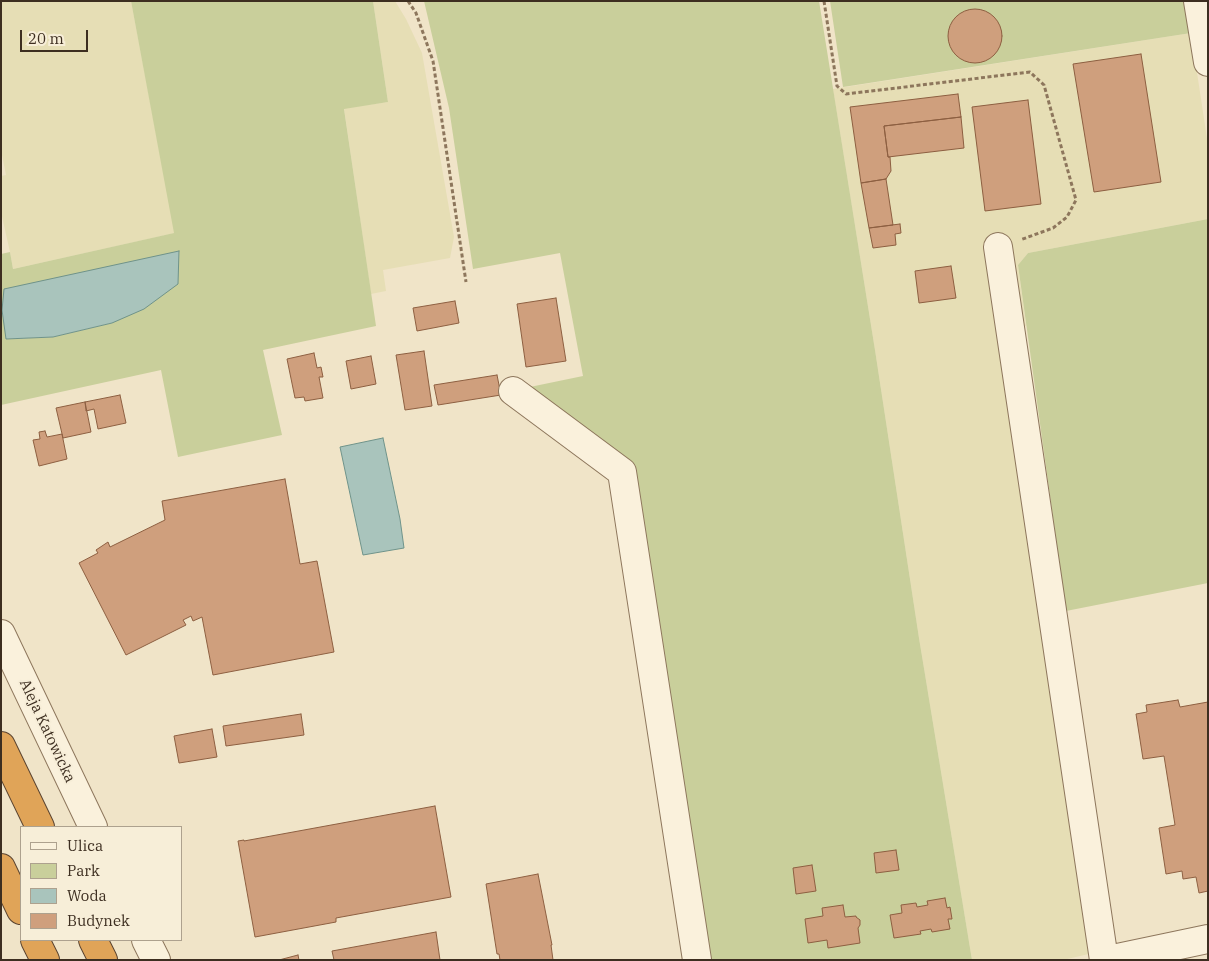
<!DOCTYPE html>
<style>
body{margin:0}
#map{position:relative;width:1209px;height:961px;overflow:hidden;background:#f0e4c8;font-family:"IBM Plex Serif",serif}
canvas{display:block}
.frame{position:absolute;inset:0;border:2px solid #3d2e20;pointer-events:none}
.legend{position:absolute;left:20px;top:826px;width:162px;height:115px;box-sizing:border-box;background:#f7eed8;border:1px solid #ada18e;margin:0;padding:6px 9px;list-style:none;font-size:15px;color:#3d2e20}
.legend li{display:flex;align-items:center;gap:10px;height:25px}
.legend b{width:25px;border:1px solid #ada18e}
.scale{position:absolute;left:20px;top:30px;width:68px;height:22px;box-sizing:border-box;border:2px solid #3d2e20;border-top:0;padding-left:6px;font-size:15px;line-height:18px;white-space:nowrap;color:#3d2e20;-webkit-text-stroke:4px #f7eed8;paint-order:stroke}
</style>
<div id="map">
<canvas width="1209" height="961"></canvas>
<div class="frame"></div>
<ul class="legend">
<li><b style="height:6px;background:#faf1dc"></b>Ulica</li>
<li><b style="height:14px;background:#c9cf9b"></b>Park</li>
<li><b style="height:14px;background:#a9c4bc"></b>Woda</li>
<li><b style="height:14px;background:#cf9f7d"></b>Budynek</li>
</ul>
<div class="scale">20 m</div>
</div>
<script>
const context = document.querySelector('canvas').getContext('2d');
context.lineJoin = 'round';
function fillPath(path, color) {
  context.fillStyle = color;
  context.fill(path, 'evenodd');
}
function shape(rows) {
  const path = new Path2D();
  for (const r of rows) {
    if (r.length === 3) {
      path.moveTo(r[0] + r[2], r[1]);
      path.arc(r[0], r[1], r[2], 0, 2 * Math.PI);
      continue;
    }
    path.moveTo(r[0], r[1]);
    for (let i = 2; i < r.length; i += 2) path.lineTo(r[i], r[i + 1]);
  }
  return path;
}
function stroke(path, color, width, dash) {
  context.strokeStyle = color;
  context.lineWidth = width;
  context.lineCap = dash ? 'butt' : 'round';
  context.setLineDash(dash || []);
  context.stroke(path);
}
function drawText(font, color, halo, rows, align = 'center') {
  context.font = font + ' "IBM Plex Serif",serif';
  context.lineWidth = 4;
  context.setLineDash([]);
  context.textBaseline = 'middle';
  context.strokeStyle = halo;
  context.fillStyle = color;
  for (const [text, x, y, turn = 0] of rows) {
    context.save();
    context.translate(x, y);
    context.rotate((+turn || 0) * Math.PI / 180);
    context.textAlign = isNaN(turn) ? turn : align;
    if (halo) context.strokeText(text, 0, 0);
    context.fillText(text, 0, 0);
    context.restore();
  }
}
fillPath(shape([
 [1,1,131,1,175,233,13,269,10,252,1,212,1,176,6,175,1,150],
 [373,1,395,1,406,19,422,53,454,237,450,258,383,270,386,291,371,294,344,108,388,102],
 [1191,33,1208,145,1208,219,1028,253,1018,265,1026,326,997,332,1093,953,1063,960,972,960,919,638,875,350,833,89]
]), '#e6deb5');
fillPath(shape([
 [131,1,373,1,388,102,344,109,376,326,263,350,282,435,178,457,161,370,1,405,1,254,10,252,13,269,174,233],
 [2,310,112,323,53,337,7,339],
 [424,1,819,1,875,350,919,638,972,960,708,960,628,462,525,388,583,376,560,253,473,269,449,108],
 [830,1,1186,1,1191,33,843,87],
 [1208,219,1208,583,1066,611,1018,265,1028,253]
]), '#c9cf9b');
const water = shape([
 [179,251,178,284,144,309,112,323,53,337,6,339,2,310,4,289,179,251],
 [383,438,400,519,404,548,363,555,340,447,383,438]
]);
fillPath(water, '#a9c4bc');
stroke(water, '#6f938a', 1);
const building = shape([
 [975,36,27],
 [1141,54,1161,182,1094,192,1073,64,1141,54],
 [958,94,961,117,884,126,888,157,890,157,891,171,886,179,861,183,850,107,958,94],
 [1028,100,1041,204,985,211,972,107,1028,100],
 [961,117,964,148,888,157,884,126,961,117],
 [886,179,893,225,869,228,861,183,886,179],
 [900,224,901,233,895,234,896,245,873,248,869,228,900,224],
 [951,266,956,298,919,303,915,271,951,266],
 [556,298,566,361,526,367,517,304,556,298],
 [455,301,459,323,417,331,413,308,455,301],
 [424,351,432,406,405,410,396,355,424,351],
 [314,353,317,368,321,367,323,377,319,377,323,398,305,401,304,397,295,398,287,359,314,353],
 [371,356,376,384,351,389,346,361,371,356],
 [497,375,501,395,438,405,434,385,497,375],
 [120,395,126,423,98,429,94,409,86,411,85,402,120,395],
 [85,402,91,432,63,438,56,408,85,402],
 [45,431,47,437,62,434,67,459,39,466,33,440,40,439,39,432,45,431],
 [285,479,300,564,317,561,334,652,213,675,202,617,193,621,191,616,183,620,186,625,126,655,79,563,98,553,96,550,108,542,110,547,165,520,162,501,285,479],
 [1178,700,1180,707,1208,702,1208,891,1199,893,1196,877,1183,879,1182,871,1166,874,1159,828,1175,825,1164,756,1143,759,1136,714,1147,712,1146,705,1178,700],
 [301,714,304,735,226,746,223,726,301,714],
 [212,729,217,757,179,763,174,736,212,729],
 [435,806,451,897,336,918,336,922,255,937,238,841,244,840,244,841,435,806],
 [896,850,899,870,876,873,874,853,896,850],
 [812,865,816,891,796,894,793,868,812,865],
 [538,874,552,945,551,945,553,960,500,960,499,954,497,954,486,884,538,874],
 [945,898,947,908,950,907,952,919,948,919,950,929,932,932,931,929,920,931,921,934,894,938,890,915,902,913,901,905,916,903,917,907,928,905,927,901,945,898],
 [843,905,845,917,856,916,856,917,860,920,860,925,858,928,860,943,828,948,827,940,808,943,805,919,823,916,822,908,843,905],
 [436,932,440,960,334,960,332,951,436,932],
 [298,955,299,960,279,960,298,955]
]);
fillPath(building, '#cf9f7d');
stroke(building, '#8d5f41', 1);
const minor = shape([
 [1198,1,1208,62],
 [998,247,1104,960],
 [513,391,622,472,697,960],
 [1,634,93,827],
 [146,940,156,960],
 [1108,960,1208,939]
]);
const highway = shape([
 [1,746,40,827],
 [1,868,21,910],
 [35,940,45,960],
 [93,940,103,960]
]);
stroke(minor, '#8d765c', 30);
stroke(highway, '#5b4430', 30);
stroke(shape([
 [408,1,416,13,433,61,466,282],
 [824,1,837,86,846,94,1030,72,1044,85,1076,200,1067,217,1053,228,1020,240]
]), '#8d765c', 3, [4, 2.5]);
stroke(minor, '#faf1dc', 28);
stroke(highway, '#e0a458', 28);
drawText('15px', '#3d2e20', '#f7eed8', [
 ["Aleja Katowicka",47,731,65]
]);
</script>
